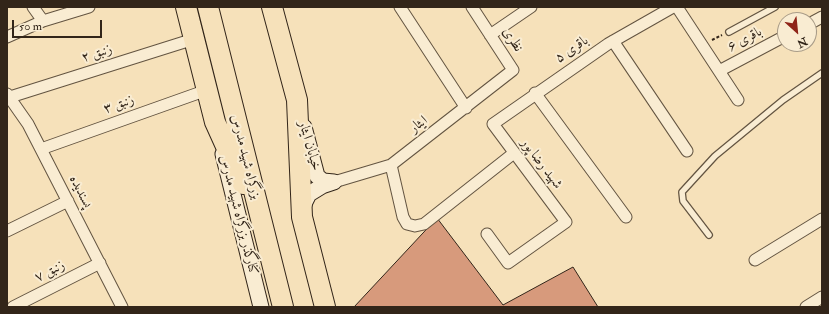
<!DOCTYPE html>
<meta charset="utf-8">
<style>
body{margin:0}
#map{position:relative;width:829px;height:314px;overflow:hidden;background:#f6e1ba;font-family:"IM FELL Double Pica",serif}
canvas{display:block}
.frame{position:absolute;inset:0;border:8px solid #322519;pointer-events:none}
.north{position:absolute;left:777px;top:12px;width:40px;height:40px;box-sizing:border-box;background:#f9ecd2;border:1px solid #a99c88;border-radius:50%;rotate:153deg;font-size:11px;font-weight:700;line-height:16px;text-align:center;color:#322519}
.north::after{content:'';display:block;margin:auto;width:14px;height:18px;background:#8f2418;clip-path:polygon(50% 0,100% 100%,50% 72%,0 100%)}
.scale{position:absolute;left:12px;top:20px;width:90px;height:18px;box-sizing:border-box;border:2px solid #322519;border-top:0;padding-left:5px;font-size:12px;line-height:14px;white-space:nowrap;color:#322519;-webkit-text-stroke:3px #f9ecd2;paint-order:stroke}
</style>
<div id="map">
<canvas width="829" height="314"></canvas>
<div class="frame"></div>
<div class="north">N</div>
<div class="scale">50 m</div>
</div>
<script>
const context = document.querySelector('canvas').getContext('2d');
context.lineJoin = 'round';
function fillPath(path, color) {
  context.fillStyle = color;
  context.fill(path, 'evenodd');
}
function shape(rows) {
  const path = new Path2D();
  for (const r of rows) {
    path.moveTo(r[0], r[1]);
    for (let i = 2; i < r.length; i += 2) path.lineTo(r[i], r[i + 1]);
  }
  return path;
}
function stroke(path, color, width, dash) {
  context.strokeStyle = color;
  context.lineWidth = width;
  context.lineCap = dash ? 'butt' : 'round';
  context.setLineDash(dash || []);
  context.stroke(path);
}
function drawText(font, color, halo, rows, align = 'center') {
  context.font = font + ' "IM FELL Double Pica",Amiri,serif';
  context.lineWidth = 4;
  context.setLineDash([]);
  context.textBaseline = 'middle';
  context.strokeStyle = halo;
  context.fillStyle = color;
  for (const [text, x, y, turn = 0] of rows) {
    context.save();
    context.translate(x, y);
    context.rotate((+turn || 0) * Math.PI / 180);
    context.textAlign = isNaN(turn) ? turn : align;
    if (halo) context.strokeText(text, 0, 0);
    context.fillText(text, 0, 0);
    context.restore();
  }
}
const building = shape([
 [437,218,503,305,573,267,598,307,354,307,437,218]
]);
fillPath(building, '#d79a7c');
stroke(building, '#322519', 1);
const lane = shape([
 [729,32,775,7],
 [709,235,683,201,682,192,715,156,783,100,822,73]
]);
const street = shape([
 [33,7,43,21],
 [400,7,466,108],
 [677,7,738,100],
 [809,24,822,17],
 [490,35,531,7],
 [7,37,43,21,89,7],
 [613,41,687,151],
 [719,71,785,36],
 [535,93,626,217],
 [7,94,28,124,122,307],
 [10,97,194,39],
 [41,149,207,90],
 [391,165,403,217,407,224,415,226,424,224,514,153],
 [334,182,391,165,513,70,472,7],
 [7,231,68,201],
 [487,234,508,263,566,222,493,124,608,44,673,7],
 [755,260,822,219],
 [13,307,100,263],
 [806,307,822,297]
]);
const secondary = shape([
 [304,127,317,176,323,181,334,182],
 [223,154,261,307],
 [302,210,305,202,309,194,322,186,334,182]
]);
const highway = shape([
 [186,7,215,122,243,184],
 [208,7,283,307],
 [272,7,297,100,302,217,325,307]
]);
stroke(lane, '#635441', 8);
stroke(street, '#635441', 13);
stroke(secondary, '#322519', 17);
stroke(highway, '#322519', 22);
stroke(shape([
 [712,40,722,35]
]), '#322519', 2, [3, 2]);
stroke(lane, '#f9ecd2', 5.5);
stroke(street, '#f9ecd2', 11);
stroke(secondary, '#f9ecd2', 15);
stroke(highway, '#f6e1ba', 20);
drawText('14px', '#322519', '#f9ecd2', [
 ["نظری",512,40,57],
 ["باقری ۶",745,40,-28],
 ["باقری ۵",572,50,-34],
 ["زنبق ۲",97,54,-18],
 ["زنبق ۳",119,105,-19],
 ["ایثار",419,125,-37],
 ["خیابان ایثار",309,146,74],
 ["بزرگراه شهید مدرس",245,157,76],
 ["شهید رضا پور",541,164,53],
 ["پسندیده",80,192,63],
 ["کنارگذر بزرگراه شهید مدرس",238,215,76],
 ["زنبق ۷",50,272,-27]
]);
</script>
